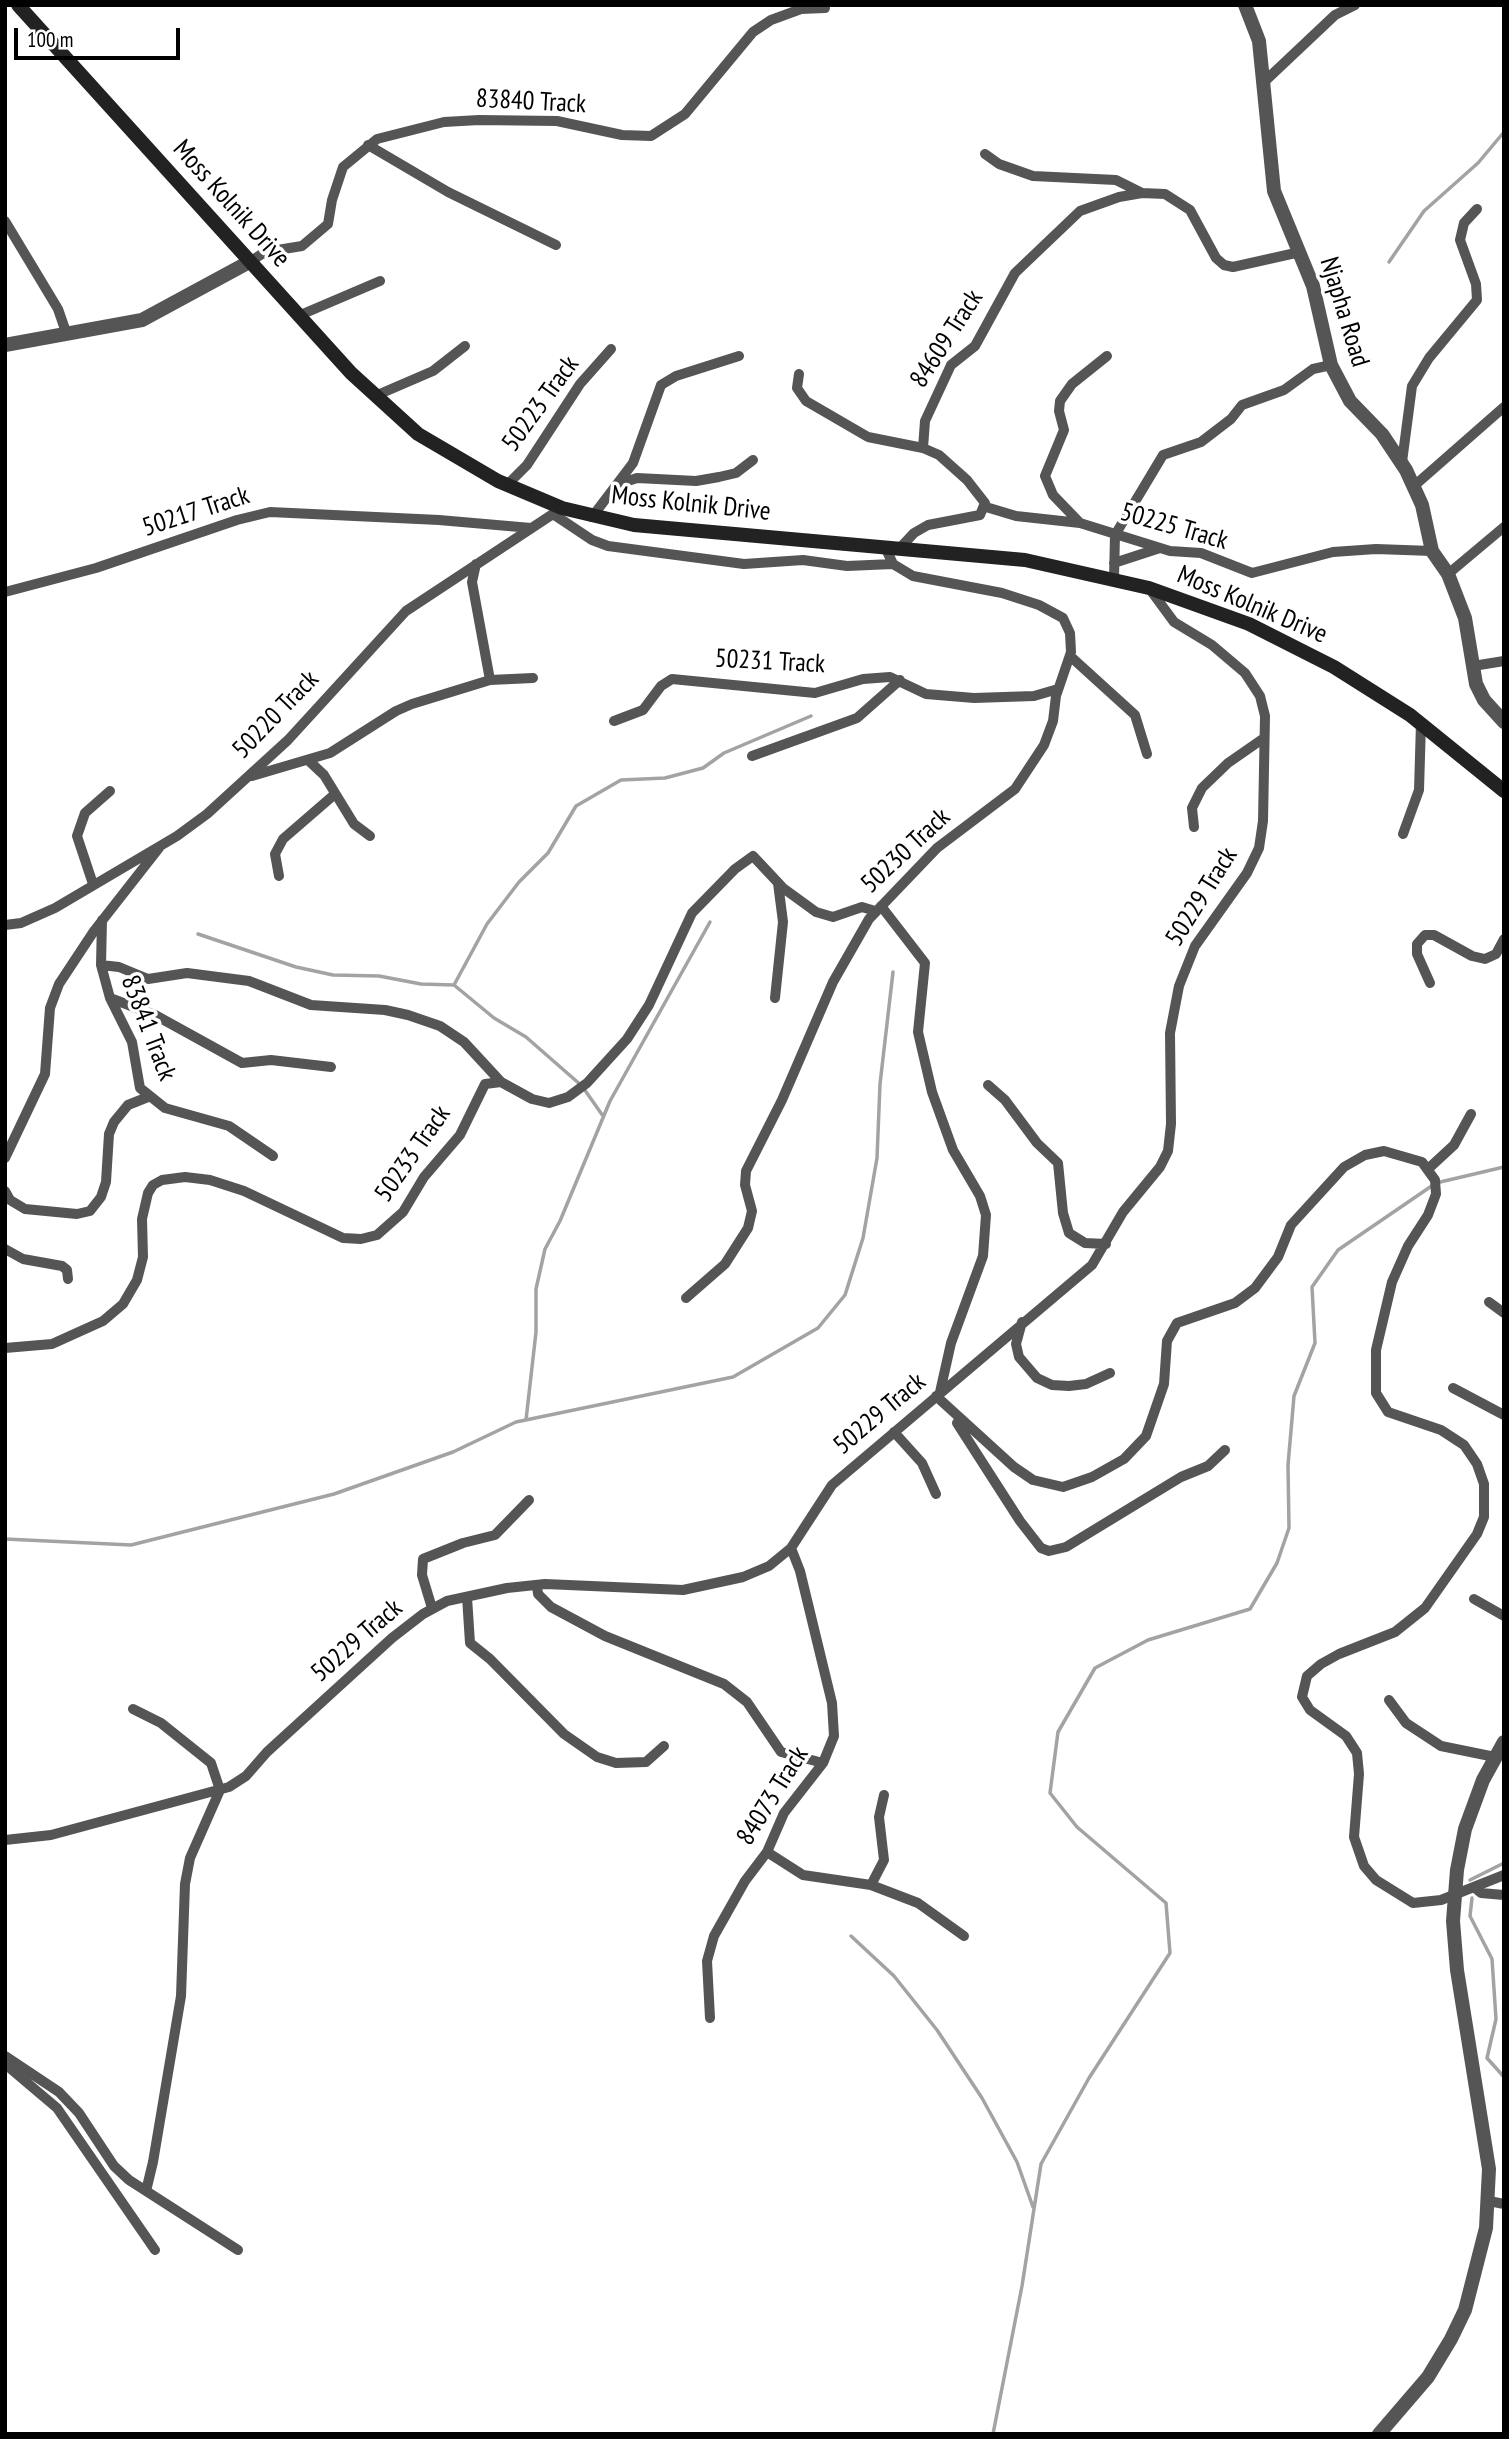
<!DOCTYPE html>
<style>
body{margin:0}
#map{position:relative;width:1509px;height:2439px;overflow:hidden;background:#fff;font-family:"PT Sans Narrow",sans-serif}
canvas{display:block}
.frame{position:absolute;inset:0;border:7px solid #000;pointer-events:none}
.scale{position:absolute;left:14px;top:28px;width:166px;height:32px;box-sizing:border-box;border:4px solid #000;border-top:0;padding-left:9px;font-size:21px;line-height:24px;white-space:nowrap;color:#000;-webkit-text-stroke:5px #fff;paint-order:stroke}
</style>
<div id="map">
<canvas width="1509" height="2439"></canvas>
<div class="frame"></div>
<div class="scale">100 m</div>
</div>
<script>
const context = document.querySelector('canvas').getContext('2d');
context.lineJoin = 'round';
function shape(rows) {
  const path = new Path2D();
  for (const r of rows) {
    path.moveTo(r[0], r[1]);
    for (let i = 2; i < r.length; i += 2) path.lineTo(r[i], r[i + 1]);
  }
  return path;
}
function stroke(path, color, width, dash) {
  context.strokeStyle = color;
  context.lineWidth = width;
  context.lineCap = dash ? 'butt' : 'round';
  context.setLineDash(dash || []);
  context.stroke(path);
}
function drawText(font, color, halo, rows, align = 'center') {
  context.font = font + ' "PT Sans Narrow",sans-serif';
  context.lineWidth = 7;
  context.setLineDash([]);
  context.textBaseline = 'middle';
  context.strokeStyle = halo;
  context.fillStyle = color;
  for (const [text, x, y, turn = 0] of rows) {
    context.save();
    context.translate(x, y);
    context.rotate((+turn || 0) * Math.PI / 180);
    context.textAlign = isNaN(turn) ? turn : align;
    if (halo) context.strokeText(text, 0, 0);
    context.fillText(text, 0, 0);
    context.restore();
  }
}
stroke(shape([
 [1389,262,1424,211,1478,163,1504,132],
 [198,934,296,967,333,975,379,976,421,984,454,985,494,1018,526,1037,582,1086,603,1116],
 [454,985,487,924,519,882,548,853,576,806,621,780,665,778,703,768,724,753,811,716],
 [526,1420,536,1332,536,1289,545,1249,560,1221,610,1101,710,922],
 [5,1539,131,1545,334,1494,453,1452,516,1422,733,1377,818,1328,845,1295,863,1238,877,1158,880,1084,893,972],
 [1470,1880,1504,1863],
 [1472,1898,1470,1916,1492,1959,1496,2019,1487,2058,1504,2077],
 [851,1936,894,1976,937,2030,982,2098,1017,2162,1033,2207],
 [993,2434,1022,2286,1041,2164,1089,2078,1170,1953,1166,1903,1077,1827,1050,1793,1058,1732,1095,1668,1148,1640,1250,1609,1277,1563,1289,1528,1288,1465,1294,1396,1315,1343,1312,1287,1338,1250,1436,1183,1504,1167]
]), '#a3a3a3', 3.5);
stroke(shape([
 [1264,82,1335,15,1355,5],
 [368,145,448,192,556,245],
 [985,154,999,164,1033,176,1116,180,1142,193],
 [5,221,58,309,67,335],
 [251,261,265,252,302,246,328,224,332,200,343,167,377,139,444,122,479,120,557,121,622,135,651,136,685,114,753,32,771,20,801,9,825,8],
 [298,316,380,281],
 [799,374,797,388,806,401,868,437,923,448,939,455,967,480,985,503,980,515,928,525,914,533,900,548],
 [375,396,433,371,465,346],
 [923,448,925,421,951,365,975,346,1015,273,1080,211,1119,197,1142,193,1165,194,1190,210,1216,258,1224,265,1233,267,1300,252],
 [1402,462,1412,386,1429,358,1477,300,1476,284,1460,240,1464,223,1477,209],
 [619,484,637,478,696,481,719,477,736,473,753,460],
 [507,485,527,465,580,384,611,349],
 [1414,486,1504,407],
 [986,507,1016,516,1080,523,1170,551,1201,553,1252,573,1333,552,1376,549,1432,551],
 [553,514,592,540,608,546,744,564,803,560,847,566,893,564],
 [592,517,633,463,661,385,676,376,739,356],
 [1080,523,1053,495,1045,476,1064,430,1059,411,1060,401,1072,384,1107,356],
 [1114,563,1160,548],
 [476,564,472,582,490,680],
 [1448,574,1504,527],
 [1114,578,1115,535,1163,455,1201,442,1231,419,1242,405,1284,390,1313,369,1331,365],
 [5,592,96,568,237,520,270,512,439,520,531,528],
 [1070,656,1135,715,1147,754],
 [1473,666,1504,661],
 [614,721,643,710,661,686,672,679,815,693,863,679,890,677,926,694,974,698,1034,696,1058,689],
 [752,756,857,718,900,680],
 [308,760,324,775,354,824,370,836],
 [252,776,330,753,396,711,412,704,490,680,533,678],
 [1194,827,1192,808,1202,788,1228,763,1264,738],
 [1403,834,1419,790,1421,723],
 [279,876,275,854,283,839,335,794],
 [93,884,77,836,85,813,110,791],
 [881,906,925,963,918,1032,932,1092,953,1150,980,1196,986,1215,983,1256,951,1343,940,1392],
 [102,920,101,965,110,998,132,1042,140,1088,165,1108,229,1126,273,1156],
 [5,925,21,923,55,908,177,836,207,814,288,740,406,611,562,508],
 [101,965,119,967,148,979,187,973,249,981,311,1005,385,1010,408,1015,440,1026,464,1042,501,1082],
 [1430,983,1417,954,1417,944,1425,935,1434,935,1472,956,1485,959,1496,954,1504,939],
 [110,998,155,1015,242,1063,271,1060,331,1067],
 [775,998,783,922,778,883],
 [988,1085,1005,1100,1037,1143,1058,1163,1063,1213,1069,1233,1085,1243,1106,1244],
 [5,1158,45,1074,50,1008,59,984,94,931,159,848],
 [1428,1169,1454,1145,1471,1114],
 [5,1191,10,1200,25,1209,77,1214,90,1211,101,1197,106,1182,109,1134,114,1122,128,1105,148,1097],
 [5,1249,23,1259,62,1266,67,1270,68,1279],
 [686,1298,725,1264,748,1228,752,1211,745,1185,746,1171,782,1100,833,982,869,919,937,848,1015,789,1044,745,1053,721,1056,696,1071,652,1070,633,1063,618,1039,605,1002,593,913,576,893,564,885,547],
 [1489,1302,1504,1313],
 [1022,1322,1016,1344,1019,1357,1037,1378,1052,1385,1069,1386,1086,1384,1110,1373],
 [5,1348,52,1344,103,1321,123,1304,137,1280,143,1257,142,1219,148,1193,153,1185,162,1180,185,1177,210,1180,244,1191,343,1238,361,1239,377,1235,403,1212,424,1177,460,1135,485,1084,501,1082,532,1099,549,1103,568,1097,587,1083,627,1039,649,1005,692,913,735,869,753,856,783,888,816,912,833,917,862,907,875,911],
 [1453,1388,1504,1415],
 [936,1396,1014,1467,1033,1480,1063,1487,1092,1477,1124,1459,1146,1436,1164,1384,1167,1341,1177,1323,1235,1303,1255,1288,1278,1257,1291,1225,1344,1167,1365,1155,1384,1151,1422,1162,1435,1180,1436,1194,1428,1215,1408,1246,1392,1282,1376,1350,1376,1393,1388,1412,1441,1430,1464,1445,1477,1464,1484,1484,1484,1517,1477,1534,1425,1608,1395,1632,1339,1654,1321,1664,1307,1676,1302,1697,1310,1710,1346,1736,1357,1753,1359,1774,1354,1837,1364,1866,1376,1880,1413,1903,1441,1900,1504,1875],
 [957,1423,1020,1521,1041,1548,1049,1551,1066,1547,1181,1477,1208,1466,1225,1450],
 [894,1432,922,1463,936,1494],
 [537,1585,538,1594,551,1607,605,1636,724,1684,747,1702,781,1752,823,1763],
 [467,1597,470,1643,490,1659,564,1734,597,1757,616,1763,646,1762,664,1746],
 [1474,1599,1504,1616],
 [432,1608,422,1575,423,1559,463,1543,495,1535,529,1500],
 [1389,1700,1406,1723,1441,1746,1495,1757],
 [133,1709,161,1723,211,1763,220,1790,190,1858,185,1884,181,1996,153,2162,146,2191],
 [5,1840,51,1835,229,1787,246,1776,267,1752,392,1638,423,1614,447,1601,507,1588,545,1584,683,1590,743,1577,769,1566,791,1548,832,1485,1092,1265,1123,1212,1160,1167,1168,1151,1171,1124,1170,1033,1179,986,1195,946,1247,873,1259,848,1263,821,1265,716,1260,696,1245,673,1212,645,1174,622,1149,588],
 [767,1852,803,1875,871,1885,918,1903,964,1936],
 [871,1885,884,1860,879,1817,884,1795],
 [1475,1888,1481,1893,1504,1895],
 [710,2018,707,1961,714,1936,745,1881,767,1852,784,1813,823,1763,834,1736,832,1703,800,1571,791,1548],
 [5,2056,59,2092,79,2113,114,2166,129,2180,238,2250],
 [5,2064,57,2108,155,2250],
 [1489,2201,1504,2204]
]), '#555', 10);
stroke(shape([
 [1245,5,1259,41,1274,191,1313,286,1331,365,1350,401,1382,434,1406,470,1422,505,1432,551,1448,574,1465,618,1476,684,1484,700,1504,722],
 [5,345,142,320,251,261],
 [1379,2434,1428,2377,1451,2339,1465,2310,1486,2228,1489,2169,1457,1970,1453,1921,1457,1870,1465,1829,1483,1780,1504,1742]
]), '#555', 14);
stroke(shape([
 [18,5,351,373,418,434,498,481,562,508,634,525,1025,560,1149,588,1249,624,1334,667,1410,715,1504,791]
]), '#222', 14);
drawText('26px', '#000', '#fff', [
 ["83840 Track",531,102,3],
 ["Moss Kolnik Drive",231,204,48],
 ["Njapha Road",1344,312,73],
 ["84609 Track",947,339,-57],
 ["50223 Track",541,404,-54],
 ["Moss Kolnik Drive",691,504,6],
 ["50217 Track",196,512,-18],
 ["50225 Track",1174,527,16],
 ["Moss Kolnik Drive",1252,605,23],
 ["50231 Track",770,662,3],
 ["50220 Track",276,715,-46],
 ["50230 Track",906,851,-43],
 ["50229 Track",1202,897,-58],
 ["83841 Track",148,1028,69],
 ["50233 Track",413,1154,-55],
 ["50229 Track",880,1414,-40],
 ["50229 Track",357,1641,-41],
 ["84073 Track",773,1796,-58]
]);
</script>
